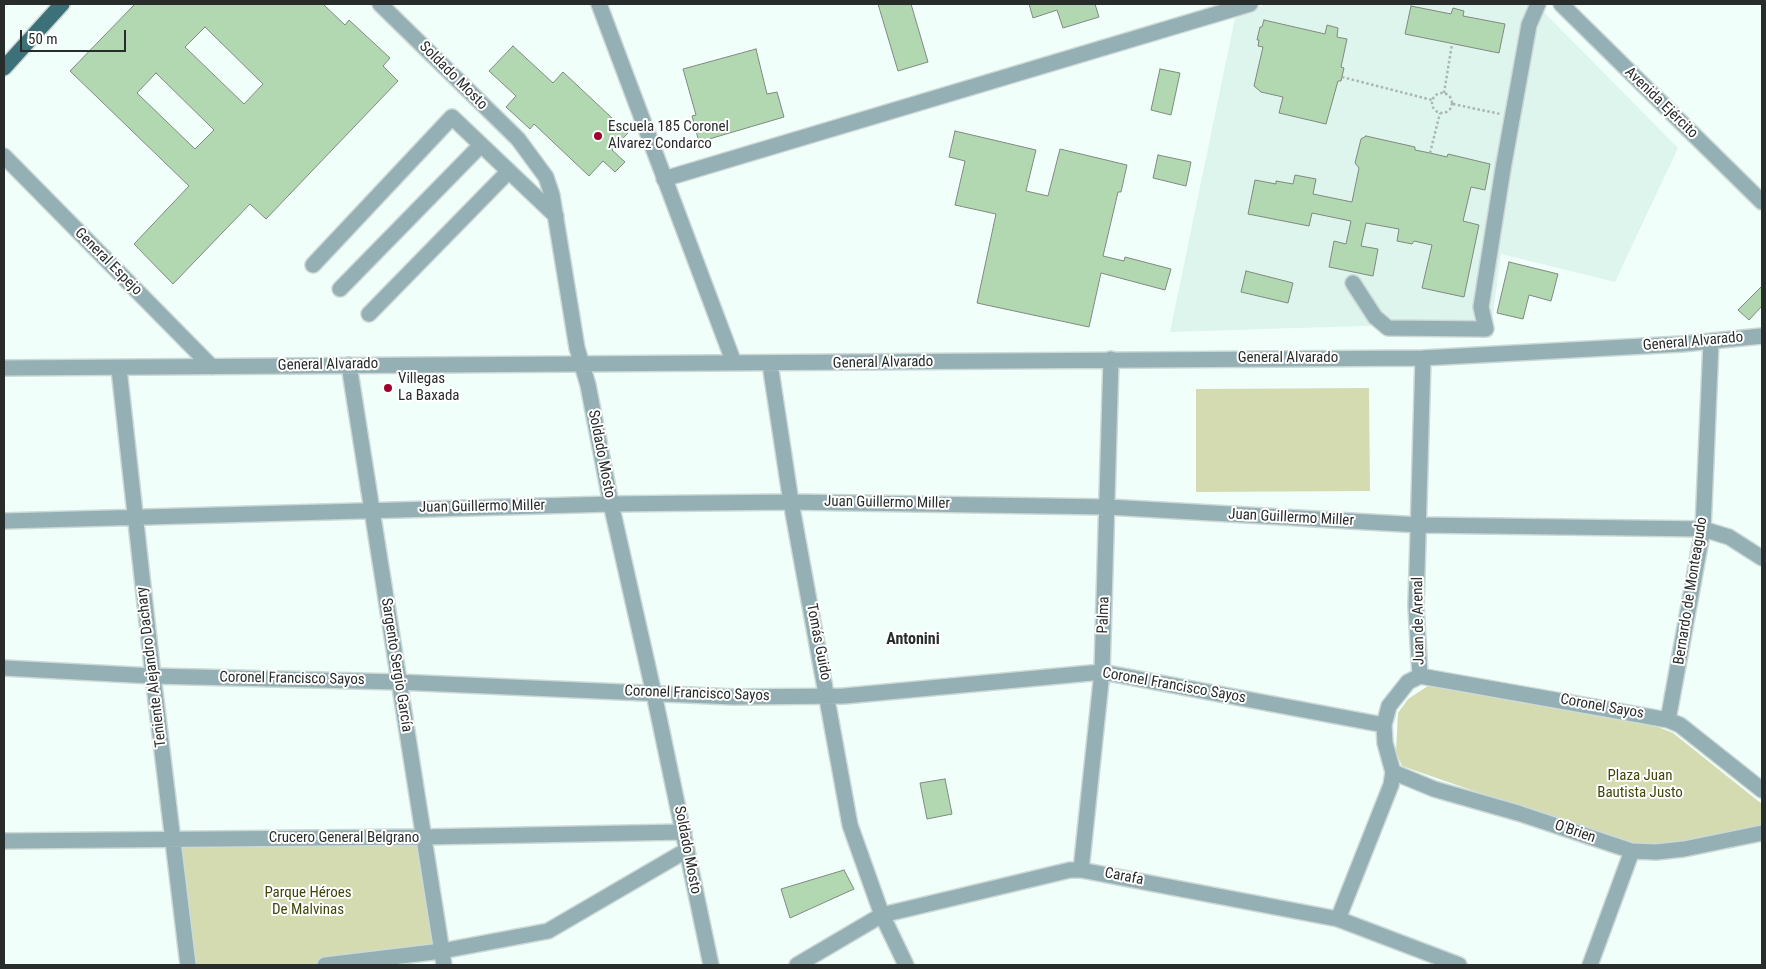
<!DOCTYPE html>
<meta charset="utf-8">
<style>
body{margin:0}
#map{position:relative;width:1766px;height:969px;overflow:hidden;background:#f1fffb;font-family:"Roboto Condensed",sans-serif}
canvas{display:block}
.frame{position:absolute;inset:0;border:5px solid #282d2c;pointer-events:none}
.scale{position:absolute;left:20px;top:30px;width:106px;height:22px;box-sizing:border-box;border:2px solid #282d2c;border-top:0;padding-left:6px;font-size:15px;line-height:18px;white-space:nowrap;color:#282d2c;-webkit-text-stroke:4px #fff;paint-order:stroke}
</style>
<div id="map">
<canvas width="1766" height="969"></canvas>
<div class="frame"></div>
<div class="scale">50 m</div>
</div>
<script>
const context = document.querySelector('canvas').getContext('2d');
context.lineJoin = 'round';
function fillPath(path, color) {
  context.fillStyle = color;
  context.fill(path, 'evenodd');
}
function shape(rows) {
  const path = new Path2D();
  for (const r of rows) {
    if (r.length === 3) {
      path.moveTo(r[0] + r[2], r[1]);
      path.arc(r[0], r[1], r[2], 0, 2 * Math.PI);
      continue;
    }
    path.moveTo(r[0], r[1]);
    for (let i = 2; i < r.length; i += 2) path.lineTo(r[i], r[i + 1]);
  }
  return path;
}
function stroke(path, color, width, dash) {
  context.strokeStyle = color;
  context.lineWidth = width;
  context.lineCap = dash ? 'butt' : 'round';
  context.setLineDash(dash || []);
  context.stroke(path);
}
function drawText(font, color, halo, rows, align = 'center') {
  context.font = font + ' "Roboto Condensed",sans-serif';
  context.lineWidth = 4;
  context.setLineDash([]);
  context.textBaseline = 'middle';
  context.strokeStyle = halo;
  context.fillStyle = color;
  for (const [text, x, y, turn = 0] of rows) {
    context.save();
    context.translate(x, y);
    context.rotate((+turn || 0) * Math.PI / 180);
    context.textAlign = isNaN(turn) ? turn : align;
    if (halo) context.strokeText(text, 0, 0);
    context.fillText(text, 0, 0);
    context.restore();
  }
}
fillPath(shape([
 [1267,4,1536,4,1678,148,1615,282,1501,254,1492,322,1170,332,1236,13]
]), '#def5ee');
fillPath(shape([
 [1369,388,1370,491,1196,492,1196,389],
 [1428,686,1658,727,1673,733,1762,804,1762,826,1663,846,1633,843,1603,836,1402,766,1396,753,1398,713,1408,699],
 [424,837,442,951,325,965,188,965,173,839]
]), '#d5dbb1');
const building = shape([
 [135,4,323,4,345,25,349,20,390,58,383,66,398,81,266,219,250,204,173,284,134,244,189,186,70,71,135,4],
 [205,27,263,84,244,104,185,47,205,27],
 [156,73,214,130,195,149,137,93,156,73],
 [878,4,911,4,928,62,898,71,878,4],
 [1029,4,1095,4,1099,17,1063,28,1057,10,1033,18,1029,4],
 [1411,6,1451,14,1453,8,1464,11,1463,16,1505,24,1499,53,1405,34,1411,6],
 [1264,20,1325,34,1327,25,1338,28,1337,37,1347,39,1341,67,1344,68,1341,81,1338,81,1326,124,1279,113,1283,97,1261,92,1254,86,1263,47,1258,46,1259,40,1257,40,1260,27,1262,27,1264,20],
 [513,46,553,83,563,72,628,133,612,150,625,162,615,172,603,161,589,176,534,124,530,129,506,107,516,96,489,71,513,46],
 [756,49,767,94,777,92,784,117,699,142,692,116,696,115,683,69,756,49],
 [1160,69,1180,73,1171,115,1151,110,1160,69],
 [955,131,1036,150,1026,191,1048,196,1060,149,1127,165,1121,192,1118,192,1103,256,1124,261,1125,257,1171,269,1165,290,1101,273,1089,327,977,303,996,214,955,205,965,161,949,157,955,131],
 [1366,136,1415,147,1415,150,1430,153,1447,157,1448,154,1490,164,1485,190,1471,187,1463,221,1479,225,1464,297,1422,288,1432,245,1414,241,1412,244,1397,241,1399,229,1366,223,1361,246,1378,249,1373,276,1329,267,1334,241,1346,244,1351,221,1312,213,1309,226,1248,214,1255,180,1276,184,1276,181,1293,184,1295,175,1316,179,1313,194,1352,202,1359,168,1355,163,1361,139,1366,136],
 [1158,155,1191,162,1186,186,1153,178,1158,155],
 [1509,262,1558,274,1551,301,1529,295,1523,319,1497,313,1509,262],
 [1246,271,1293,283,1288,303,1241,292,1246,271],
 [1762,286,1762,306,1749,320,1738,310,1762,286],
 [945,779,952,814,927,819,920,783,945,779],
 [844,870,854,889,790,918,781,889,844,870]
]);
fillPath(building, '#b1d8b1');
stroke(building, '#818981', 1);
const minor = shape([
 [380,4,518,139,546,177,552,195,577,348,588,385,611,504,654,694,711,965],
 [599,4,734,363],
 [1561,4,1762,202],
 [4,156,212,367],
 [664,179,1250,4],
 [313,265,452,117,556,216],
 [1353,283,1375,317,1388,328,1486,329,1481,307,1503,169,1529,25,1538,4],
 [340,289,481,145],
 [369,314,509,171],
 [770,364,791,502,850,825,882,915,906,965],
 [349,365,444,965],
 [4,368,1423,358,1682,344,1762,336],
 [119,369,153,676,188,965],
 [4,521,611,504,791,502,1108,507,1420,525,1703,529,1729,537,1762,558],
 [4,668,153,676,398,682,733,697,844,696,1102,672,1384,725],
 [1420,676,1668,720,1680,725,1762,790],
 [1668,720,1703,529,1711,342],
 [1393,772,1434,789,1518,813,1632,851,1656,852,1684,849,1762,833],
 [4,841,424,837,684,832],
 [1081,870,1102,672,1111,359],
 [1338,919,1391,785,1393,772,1385,743,1384,725,1389,706,1408,682,1420,676,1416,606,1423,358],
 [325,965,442,951,548,931,687,850],
 [797,965,882,915,1070,870,1081,870,1338,919,1459,965],
 [1590,965,1632,851]
]);
const major = shape([
 [4,68,62,4]
]);
stroke(minor, '#cdd9d6', 18);
stroke(major, '#cdd9d6', 18);
stroke(shape([
 [1342,77,1432,100],
 [1442,103,10],
 [1444,93,1452,44],
 [1453,104,1500,114],
 [1430,153,1440,113]
]), '#abb6b3', 2.5, [2.5, 2.5]);
stroke(minor, '#95b0b4', 15);
stroke(major, '#3d7179', 15);
for (const [x, y, r, color] of [
 [598,136,5,"#a1012b"],
 [388,388,5,"#a1012b"]
]) {
  const dot = new Path2D();
  dot.arc(x, y, r, 0, 2 * Math.PI);
  context.fillStyle = color;
  context.fill(dot);
  stroke(dot, '#fff', 2);
}
drawText('15px', '#282d2c', '#fff', [
 ["Soldado Mosto",453,76,45],
 ["Avenida Ejército",1661,103,44],
 ["General Espejo",108,262,45],
 ["General Alvarado",1693,342,-5],
 ["General Alvarado",1288,358],
 ["General Alvarado",883,363,-1],
 ["General Alvarado",328,365,-1],
 ["Soldado Mosto",601,454,79],
 ["Juan Guillermo Miller",887,503,1],
 ["Juan Guillermo Miller",482,507,-1],
 ["Juan Guillermo Miller",1291,518,3],
 ["Bernardo de Monteagudo",1691,591,-81],
 ["Palma",1104,615,-88],
 ["Juan de Arenal",1419,621,-91],
 ["Tomás Guido",818,642,79],
 ["Sargento Sergio García",396,665,81],
 ["Teniente Alejandro Dachary",152,667,-97],
 ["Coronel Francisco Sayos",292,679,1],
 ["Coronel Francisco Sayos",1174,686,10],
 ["Coronel Francisco Sayos",697,694,2],
 ["Coronel Sayos",1602,707,10],
 ["O'Brien",1575,832,19],
 ["Crucero General Belgrano",344,838],
 ["Soldado Mosto",687,850,79],
 ["Carafa",1124,877,11]
]);
drawText('15px', '#282d2c', '#fff', [
 ["Escuela 185 Coronel",608,127],
 ["Alvarez Condarco",608,144],
 ["Villegas",398,379],
 ["La Baxada",398,396]
], 'left');
drawText('15px', '#42460b', '#fff', [
 ["Plaza Juan",1640,776],
 ["Bautista Justo",1640,793],
 ["Parque Héroes",308,893],
 ["De Malvinas",308,910]
]);
drawText('bold 16px', '#282d2c', '#fff', [
 ["Antonini",913,640]
]);
</script>
